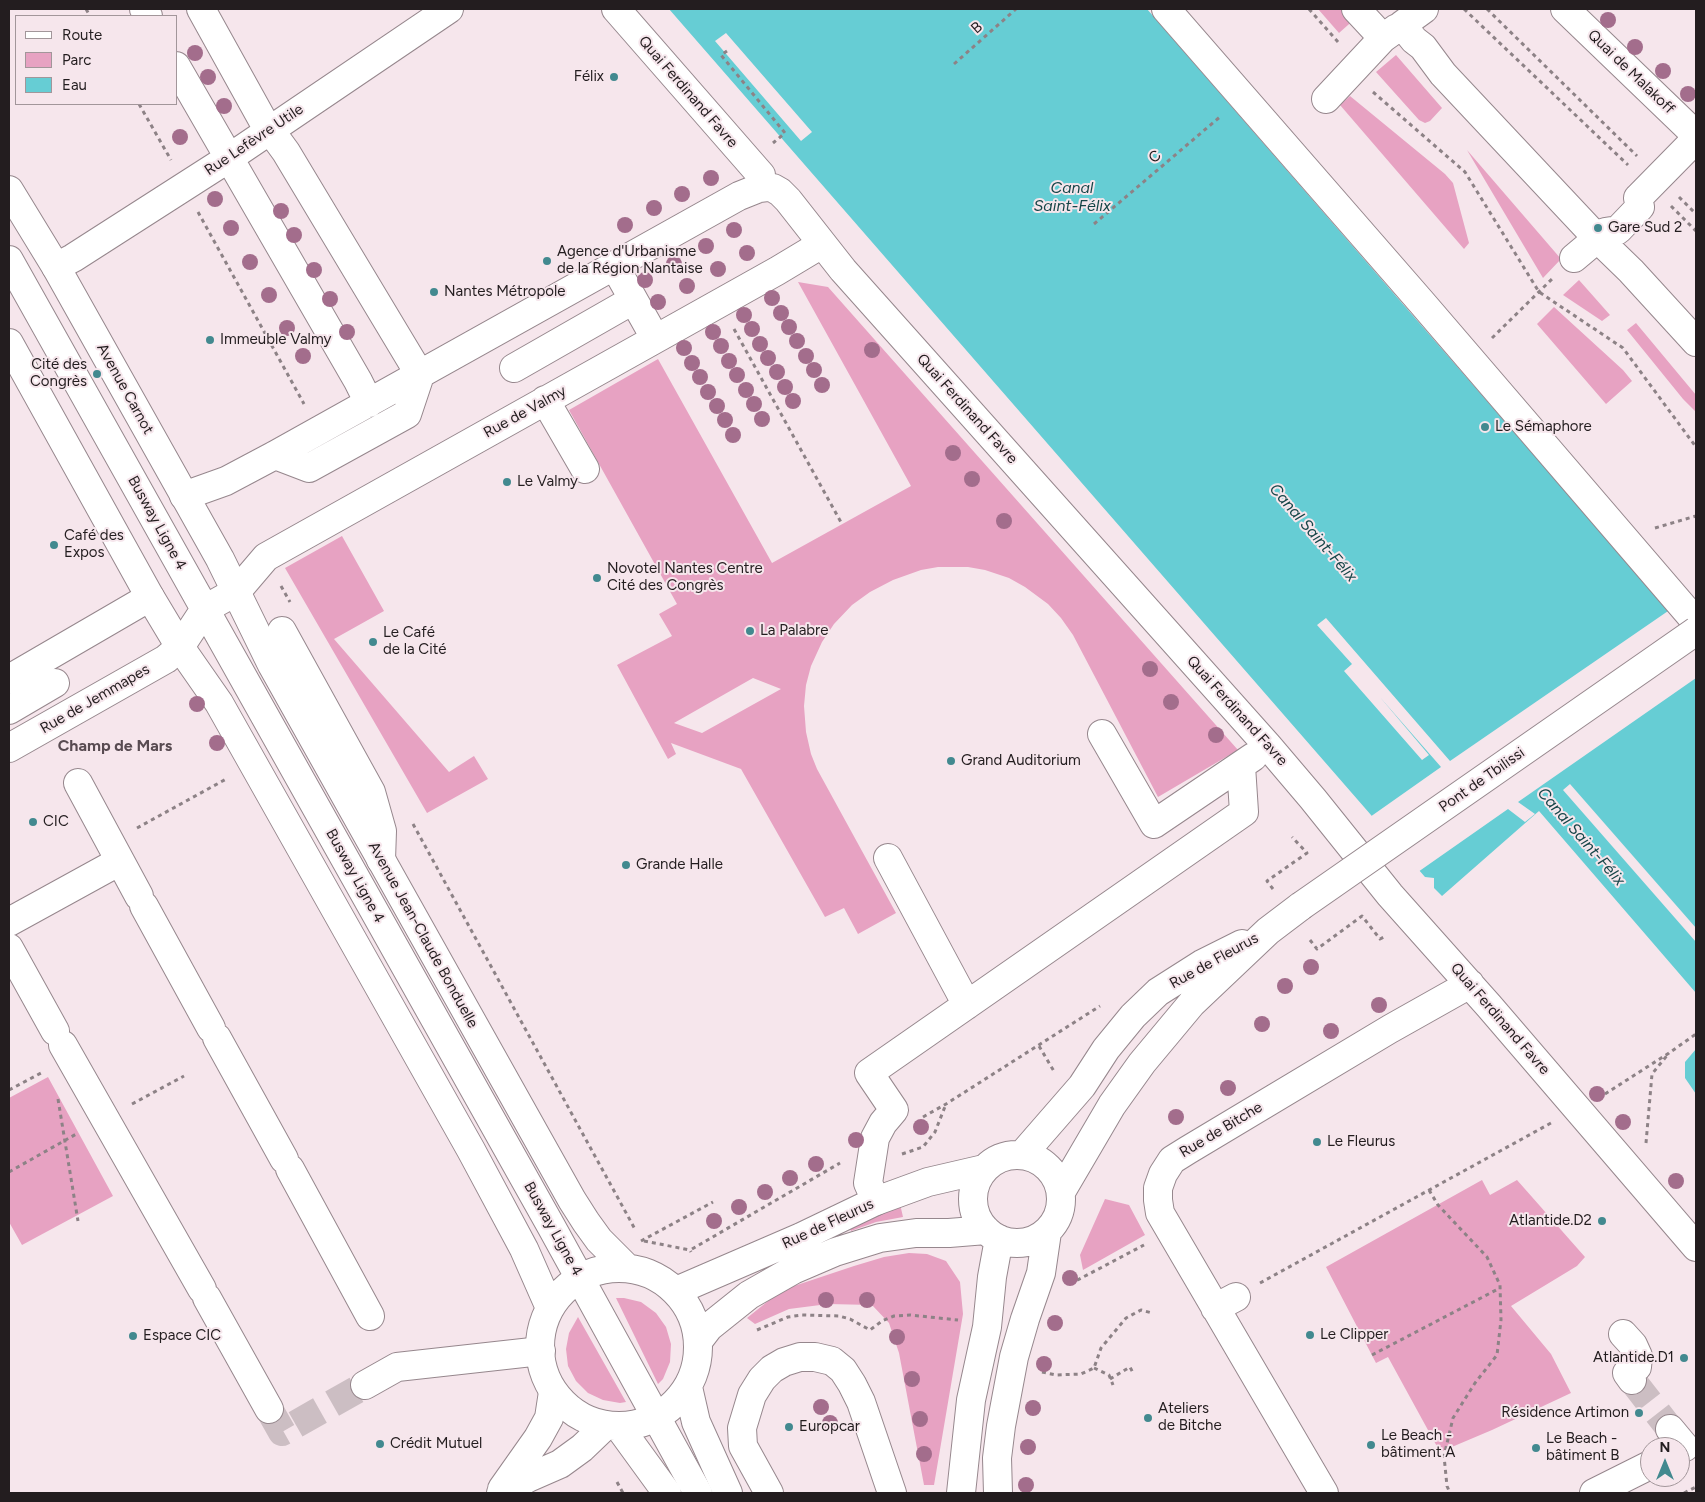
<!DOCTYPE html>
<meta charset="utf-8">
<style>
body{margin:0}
#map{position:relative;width:1705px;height:1502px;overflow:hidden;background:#f6e6ec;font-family:Figtree,sans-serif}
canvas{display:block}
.frame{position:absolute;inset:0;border:10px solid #231d1f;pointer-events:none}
.legend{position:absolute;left:15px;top:15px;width:162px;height:90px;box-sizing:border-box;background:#f6e6ec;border:1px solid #a2969a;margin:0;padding:6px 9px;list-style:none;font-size:15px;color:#231d1f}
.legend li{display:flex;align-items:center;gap:10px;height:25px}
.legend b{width:25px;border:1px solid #a2969a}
.north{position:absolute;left:1640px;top:1437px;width:50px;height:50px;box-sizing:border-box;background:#f6e6ec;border:1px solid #a2969a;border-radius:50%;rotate:0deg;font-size:14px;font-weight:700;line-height:20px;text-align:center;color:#231d1f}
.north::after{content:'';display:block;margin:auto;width:18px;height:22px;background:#42898f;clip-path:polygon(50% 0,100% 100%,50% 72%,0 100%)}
</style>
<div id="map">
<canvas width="1705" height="1502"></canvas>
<div class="frame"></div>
<ul class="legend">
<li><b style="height:6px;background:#fff"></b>Route</li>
<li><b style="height:14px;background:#e7a2c2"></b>Parc</li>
<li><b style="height:14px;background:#66cdd4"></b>Eau</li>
</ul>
<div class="north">N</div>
</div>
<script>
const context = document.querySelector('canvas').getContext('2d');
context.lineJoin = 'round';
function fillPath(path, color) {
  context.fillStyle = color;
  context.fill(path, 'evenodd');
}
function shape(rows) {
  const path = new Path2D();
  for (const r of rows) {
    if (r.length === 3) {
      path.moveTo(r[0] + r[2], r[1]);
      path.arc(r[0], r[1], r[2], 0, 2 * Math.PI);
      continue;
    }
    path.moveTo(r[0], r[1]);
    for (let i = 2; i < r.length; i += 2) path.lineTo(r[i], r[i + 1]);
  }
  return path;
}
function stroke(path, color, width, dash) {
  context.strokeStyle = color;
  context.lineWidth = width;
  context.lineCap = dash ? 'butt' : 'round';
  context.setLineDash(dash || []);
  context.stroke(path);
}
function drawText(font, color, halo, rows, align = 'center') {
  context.font = font + ' Figtree,sans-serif';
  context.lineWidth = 4;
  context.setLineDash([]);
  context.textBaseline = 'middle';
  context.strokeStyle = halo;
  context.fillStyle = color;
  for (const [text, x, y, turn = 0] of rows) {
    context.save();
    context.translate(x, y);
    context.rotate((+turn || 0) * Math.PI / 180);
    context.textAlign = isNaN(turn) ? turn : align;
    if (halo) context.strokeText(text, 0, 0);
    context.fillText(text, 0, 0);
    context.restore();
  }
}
fillPath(shape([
 [1318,9,1350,9,1357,17,1339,33],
 [1396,55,1442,108,1430,121,1425,123,1419,120,1376,72],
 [1350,96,1445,174,1453,183,1469,243,1464,249,1340,105],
 [1467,150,1561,259,1543,278],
 [1579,280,1610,315,1602,321,1563,295],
 [798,282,828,287,1238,750,1158,797,1073,635,1061,618,1048,604,1025,587,1009,578,985,570,968,567,938,567,921,570,893,580,870,592,852,605,834,624,822,642,811,666,806,685,804,706,806,732,811,754,817,769,896,913,858,934,844,908,825,917,741,769,671,743,676,754,668,759,617,665,672,636,659,614,677,604,569,410,658,359,772,563,911,486],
 [753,678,781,689,702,733,674,723],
 [1554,307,1623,370,1632,381,1606,404,1537,324],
 [1636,323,1696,395,1695,411,1683,399,1627,330],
 [342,536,384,611,334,639,449,772,474,756,488,779,427,813,285,568],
 [48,1077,113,1196,22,1245,9,1222,9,1098],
 [1482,1180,1490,1195,1517,1180,1585,1257,1577,1266,1511,1306,1551,1354,1571,1393,1492,1430,1440,1452,1388,1357,1376,1363,1326,1267],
 [1105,1199,1129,1205,1145,1235,1083,1270,1080,1255],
 [900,1204,903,1217,876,1222,851,1231,848,1225],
 [909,1253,927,1254,946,1261,960,1282,963,1314,934,1485,924,1485,899,1353,889,1323,872,1305,828,1304,789,1309,755,1324,747,1318,778,1293,794,1286,854,1266,884,1257],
 [616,1298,624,1298,641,1302,656,1313,666,1327,671,1344,670,1362,663,1379,658,1384],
 [578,1317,626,1402,620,1403,603,1400,588,1393,576,1381,568,1366,566,1349,569,1333]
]), '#e7a2c2');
fillPath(shape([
 [669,9,1147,9,1696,642,1696,928,1570,784,1563,790,1696,942,1696,993,1539,811,1442,896,1434,888,1434,878,1425,877],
 [1696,1049,1696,1094,1685,1078,1685,1062]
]), '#66cdd4');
fillPath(shape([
 [726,33,812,132,801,141,715,41],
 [1671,609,1696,638,1696,678,1518,802,1535,814,1525,822,1508,809,1418,872,1370,817,1441,767,1379,696,1429,755,1422,760,1344,671,1352,664,1317,625,1326,618,1450,761]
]), '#f6e6ec');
stroke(shape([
 [1632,1380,1670,1429],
 [269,1409,282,1432,365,1385]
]), '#ccbec3', 28, [28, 14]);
const minor = shape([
 [144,9,148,16],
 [201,9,262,119,286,152,420,375,407,414,309,468,275,455],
 [616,9,761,175],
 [1166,9,1423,304,1696,622],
 [1356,9,1383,38,1397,28],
 [1424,9,1402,25,1414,40,1423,47,1443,74,1598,239,1631,271,1696,342],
 [1565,9,1696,135],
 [176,66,358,381,369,403],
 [1326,99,1383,38],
 [1638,198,1696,139],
 [1574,258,1605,232,1618,230,1640,207,1638,198],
 [9,260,551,1226,698,1493],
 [614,265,655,338],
 [56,267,73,258,229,158,449,9],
 [514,368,633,300],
 [545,400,585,469],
 [184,496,226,481,275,455,739,196,759,188,767,187,773,188,780,192,788,200,843,270,1268,746,1313,799,1390,895,1489,1006,1696,1247],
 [282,631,371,792,382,831,381,860],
 [9,679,150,597],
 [9,710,55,683],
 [1102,734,1154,824,1253,757],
 [9,748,166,659,180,647,205,609,237,591,266,557,777,271,822,244],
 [78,783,139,896],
 [888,858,967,1005],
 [144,906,211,1028],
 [9,922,120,861],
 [9,948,55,1031],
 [217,1038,284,1159],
 [63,1045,202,1289],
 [290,1169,370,1316],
 [876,1201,868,1183,875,1138,883,1123,894,1110,869,1073,1244,812,1241,766],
 [207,1298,269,1409],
 [1215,1308,1236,1297],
 [1623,1334,1633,1345,1638,1356,1637,1367,1627,1373,1632,1380],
 [365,1385,397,1367,541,1351],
 [1670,1429,1685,1447],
 [502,1489,538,1438,549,1418,553,1392],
 [501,1493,528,1478,560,1464,582,1448,605,1426],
 [769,1493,743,1446,742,1428,752,1395,762,1379,772,1369,784,1362,800,1357,815,1357,832,1361,843,1370,852,1384,861,1402,892,1493],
 [1324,1493,1160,1213,1158,1200,1158,1188,1163,1174,1172,1160,1188,1150,1390,1029,1470,984],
 [1594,1493,1650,1465]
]);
const major = shape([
 [9,190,56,267,220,559,272,665,572,1200,586,1222,599,1240,627,1268],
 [9,343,150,597,180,647,219,703,471,1150,524,1249,550,1308],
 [1022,1155,1082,1086,1106,1049,1133,1016,1158,992,1202,964,1242,944],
 [1017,1199,44],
 [1061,1192,1112,1105,1142,1063,1192,1003,1268,931,1301,906],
 [619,1347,79],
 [676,1291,801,1237,876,1201,928,1182,984,1169],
 [699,1340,709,1327,749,1295,793,1270,835,1252,880,1238,916,1233,949,1233,986,1230],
 [688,1387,696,1422,728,1493],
 [619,1427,667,1493],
 [961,1493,971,1400,987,1327,992,1277,999,1239],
 [998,1493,997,1458,1001,1426,1014,1357,1025,1319,1041,1273,1047,1232]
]);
stroke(minor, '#96878d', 30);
stroke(major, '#96878d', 30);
stroke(shape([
 [86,9,90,16],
 [1309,9,1338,42],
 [1464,9,1628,165],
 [1487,9,1637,156],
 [727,51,721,55,785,133,773,143],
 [954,64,1016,9],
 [1373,92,1465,172,1539,292,1623,348,1696,447],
 [139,104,171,160],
 [1679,197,1696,214],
 [1671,206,1696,231],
 [198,212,304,404],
 [1094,224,1221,116],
 [734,329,842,524],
 [1492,338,1554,277],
 [1655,528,1696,516],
 [281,586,290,602],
 [413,824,636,1231],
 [137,828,228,778],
 [1273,889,1267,881,1307,853,1292,837],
 [1310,940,1317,949,1362,916,1380,939,1386,936],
 [1039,1046,1055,1073],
 [9,1090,43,1072],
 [1605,1094,1669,1053,1696,1034],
 [58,1099,78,1221],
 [132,1104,184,1076],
 [923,1117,946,1104,1100,1006],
 [1646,1143,1652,1074,1669,1053],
 [902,1154,923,1147,935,1132,946,1104],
 [9,1172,78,1133],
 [1429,1190,1438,1205,1487,1257,1500,1285,1501,1320,1497,1355,1475,1383,1453,1418,1444,1456,1447,1486,1450,1493],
 [641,1241,713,1202],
 [644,1241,690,1250,691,1252],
 [692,1249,840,1163],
 [1260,1283,1551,1123],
 [1070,1284,1144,1245],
 [757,1330,788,1317,802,1315,839,1316,850,1319,870,1330,882,1321,894,1316,910,1315,958,1320],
 [1372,1355,1500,1288],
 [1094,1368,1109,1375,1113,1385],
 [1042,1372,1056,1375,1081,1374,1094,1368,1101,1348,1126,1318,1141,1310,1152,1313],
 [1110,1379,1130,1367,1133,1373],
 [617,1482,623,1493],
 [1684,1493,1696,1487]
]), '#8d8286', 3, [4, 4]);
stroke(minor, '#fff', 28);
stroke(major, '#fff', 28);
const majorBridge = shape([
 [1301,906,1696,631]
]);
stroke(majorBridge, '#96878d', 30, []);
stroke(majorBridge, '#fff', 28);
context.fillStyle = '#a36d8c';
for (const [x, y] of [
 [1608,20],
 [1635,47],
 [195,53],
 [1663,71],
 [208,77],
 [1688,94],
 [224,106],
 [180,137],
 [711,178],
 [682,194],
 [215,199],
 [654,208],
 [281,211],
 [625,225],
 [231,228],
 [734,230],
 [294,235],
 [706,246],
 [747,253],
 [250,262],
 [674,264],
 [718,269],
 [314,270],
 [645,280],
 [687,286],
 [269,295],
 [772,298],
 [330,299],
 [658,302],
 [781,313],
 [744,315],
 [789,327],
 [287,328],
 [752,329],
 [347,332],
 [713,332],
 [797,341],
 [760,344],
 [721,346],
 [684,348],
 [872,350],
 [303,356],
 [806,356],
 [768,358],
 [729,361],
 [692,363],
 [814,370],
 [777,372],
 [737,375],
 [700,377],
 [822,385],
 [785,387],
 [746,390],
 [708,392],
 [793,401],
 [754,404],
 [717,406],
 [762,419],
 [725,420],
 [733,435],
 [953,453],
 [972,479],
 [1004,521],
 [1150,669],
 [1171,702],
 [197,704],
 [1216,735],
 [217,743],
 [1311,967],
 [1285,986],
 [1379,1005],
 [1262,1024],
 [1331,1031],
 [1228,1088],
 [1597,1094],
 [1176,1117],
 [1623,1122],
 [921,1127],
 [856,1140],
 [816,1164],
 [790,1178],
 [1676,1181],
 [765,1192],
 [739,1207],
 [714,1221],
 [1070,1278],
 [826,1300],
 [867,1300],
 [1055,1323],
 [897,1337],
 [1044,1364],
 [912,1379],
 [821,1407],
 [1033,1408],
 [920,1419],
 [830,1423],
 [1028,1447],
 [924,1454],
 [1026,1485]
]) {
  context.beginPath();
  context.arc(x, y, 8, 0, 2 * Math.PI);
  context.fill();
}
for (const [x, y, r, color] of [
 [614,77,5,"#42898f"],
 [1598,228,5,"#42898f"],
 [547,261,5,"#42898f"],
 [434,292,5,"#42898f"],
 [210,340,5,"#42898f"],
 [97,374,5,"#42898f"],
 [1485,427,5,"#42898f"],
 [507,482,5,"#42898f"],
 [54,545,5,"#42898f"],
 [597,578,5,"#42898f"],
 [750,631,5,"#42898f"],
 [373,642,5,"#42898f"],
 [951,761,5,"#42898f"],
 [33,822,5,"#42898f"],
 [626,865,5,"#42898f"],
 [1317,1142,5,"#42898f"],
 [1602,1221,5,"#42898f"],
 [1310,1335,5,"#42898f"],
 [133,1336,5,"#42898f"],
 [1684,1358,5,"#42898f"],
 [1639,1413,5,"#42898f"],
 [1148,1418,5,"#42898f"],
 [789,1427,5,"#42898f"],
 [380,1444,5,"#42898f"],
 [1371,1445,5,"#42898f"],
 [1536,1448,5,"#42898f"]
]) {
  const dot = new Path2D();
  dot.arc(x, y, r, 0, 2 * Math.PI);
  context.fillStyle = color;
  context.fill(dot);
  stroke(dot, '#f6e6ec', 2);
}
drawText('15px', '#231d1f', '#f6e6ec', [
 ["B",977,28,-42],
 ["Quai de Malakoff",1631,72,44],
 ["Quai Ferdinand Favre",688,92,49],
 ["Rue Lefèvre Utile",254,140,-34],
 ["C",1155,157,-40],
 ["Avenue Carnot",125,389,61],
 ["Quai Ferdinand Favre",967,409,48],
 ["Rue de Valmy",525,412,-29],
 ["Busway Ligne 4",157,523,61],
 ["Rue de Jemmapes",95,699,-30],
 ["Quai Ferdinand Favre",1237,711,48],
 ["Pont de Tbilissi",1482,780,-35],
 ["Busway Ligne 4",355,876,61],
 ["Avenue Jean-Claude Bonduelle",423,935,61],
 ["Rue de Fleurus",1214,961,-29],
 ["Quai Ferdinand Favre",1500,1019,49],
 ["Rue de Bitche",1221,1130,-31],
 ["Rue de Fleurus",828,1224,-25],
 ["Busway Ligne 4",553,1229,61]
]);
drawText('15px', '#231d1f', '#f6e6ec', [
 ["Félix",604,77,"right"],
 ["Gare Sud 2",1608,228],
 ["Agence d'Urbanisme",557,252],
 ["de la Région Nantaise",557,269],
 ["Nantes Métropole",444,292],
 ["Immeuble Valmy",220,340],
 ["Cité des",87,365,"right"],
 ["Congrès",87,382,"right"],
 ["Le Sémaphore",1495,427],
 ["Le Valmy",517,482],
 ["Café des",64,536],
 ["Expos",64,553],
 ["Novotel Nantes Centre",607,569],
 ["Cité des Congrès",607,586],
 ["La Palabre",760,631],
 ["Le Café",383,633],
 ["de la Cité",383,650],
 ["Grand Auditorium",961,761],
 ["CIC",43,822],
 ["Grande Halle",636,865],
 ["Le Fleurus",1327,1142],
 ["Atlantide.D2",1592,1221,"right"],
 ["Le Clipper",1320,1335],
 ["Espace CIC",143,1336],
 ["Atlantide.D1",1674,1358,"right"],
 ["Ateliers",1158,1409],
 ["de Bitche",1158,1426],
 ["Résidence Artimon",1629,1413,"right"],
 ["Europcar",799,1427],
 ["Le Beach -",1381,1436],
 ["bâtiment A",1381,1453],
 ["Le Beach -",1546,1439],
 ["bâtiment B",1546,1456],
 ["Crédit Mutuel",390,1444]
], 'left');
drawText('italic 16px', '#154548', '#f6e6ec', [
 ["Canal",1072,188],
 ["Saint-Félix",1072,206],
 ["Canal Saint-Félix",1313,533,49],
 ["Canal Saint-Félix",1581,837,49]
]);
drawText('bold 16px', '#584b51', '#f6e6ec', [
 ["Champ de Mars",115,746]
]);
</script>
